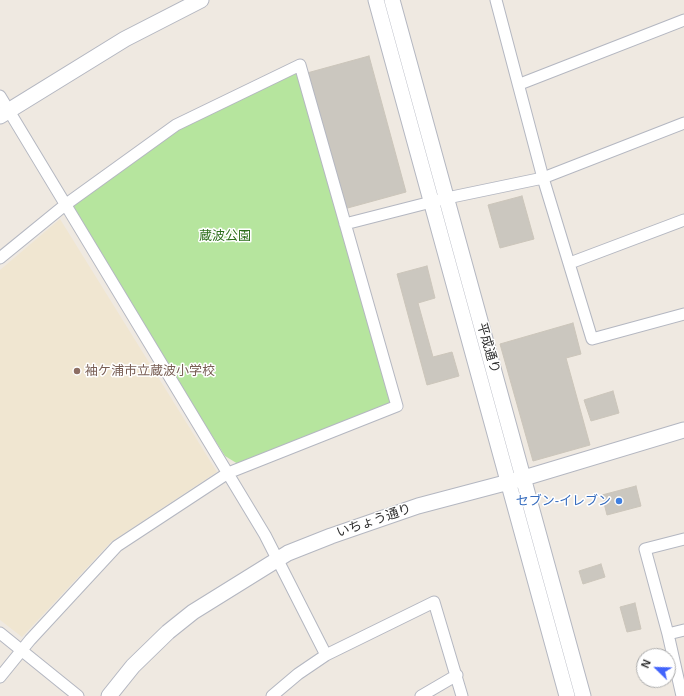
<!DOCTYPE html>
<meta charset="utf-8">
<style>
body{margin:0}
#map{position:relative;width:684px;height:696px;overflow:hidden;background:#efe9e1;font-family:Arial,sans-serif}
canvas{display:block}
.north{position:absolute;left:636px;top:648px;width:40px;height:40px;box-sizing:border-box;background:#fff;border:1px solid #ababab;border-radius:50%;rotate:293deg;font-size:11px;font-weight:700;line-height:16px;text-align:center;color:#2e2e2e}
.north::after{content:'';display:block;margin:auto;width:14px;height:18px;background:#4264fb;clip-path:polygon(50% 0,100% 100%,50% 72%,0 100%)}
</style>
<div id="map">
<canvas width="684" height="696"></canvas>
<div class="north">N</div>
</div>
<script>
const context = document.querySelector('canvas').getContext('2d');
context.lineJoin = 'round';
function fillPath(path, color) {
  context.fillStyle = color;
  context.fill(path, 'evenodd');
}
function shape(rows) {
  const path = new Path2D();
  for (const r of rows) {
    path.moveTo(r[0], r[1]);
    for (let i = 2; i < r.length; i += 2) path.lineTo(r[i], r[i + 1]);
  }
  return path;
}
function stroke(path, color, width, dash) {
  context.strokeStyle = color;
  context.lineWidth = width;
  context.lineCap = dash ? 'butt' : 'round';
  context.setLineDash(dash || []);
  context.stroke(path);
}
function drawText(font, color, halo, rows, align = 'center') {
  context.font = font + ' Arial,"Noto Sans JP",sans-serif';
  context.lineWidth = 3;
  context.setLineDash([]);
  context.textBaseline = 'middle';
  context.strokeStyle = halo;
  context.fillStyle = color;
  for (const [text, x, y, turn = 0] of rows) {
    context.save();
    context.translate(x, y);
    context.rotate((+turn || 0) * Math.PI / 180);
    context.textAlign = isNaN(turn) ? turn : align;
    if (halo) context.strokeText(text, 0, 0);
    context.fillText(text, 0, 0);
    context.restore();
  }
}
fillPath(shape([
 [60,219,217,472,111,542,22,637,0,620,0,270]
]), '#f0e6d1');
fillPath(shape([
 [300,65,397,406,238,464,225,456,65,205,176,125]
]), '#b6e59e');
const building = shape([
 [369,56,406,192,344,209,307,73,369,56],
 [522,196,534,239,500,248,488,205,522,196],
 [427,266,435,298,418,303,433,357,452,352,459,376,427,385,397,274,427,266],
 [573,323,581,354,566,358,590,445,533,461,500,344,573,323],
 [613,391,619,413,591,421,584,400,613,391],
 [636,486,641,506,607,515,602,495,636,486],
 [601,564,605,577,583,584,579,571,601,564],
 [635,603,641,629,627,632,620,607,635,603]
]);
fillPath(building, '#cbc7bf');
stroke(building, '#cbc5ba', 1);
const street = shape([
 [496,0,543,178,592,339,684,314],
 [520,84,684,20],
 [0,96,265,535,326,655],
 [345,224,447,198,543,178,684,123],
 [0,258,65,205,176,125,300,65,397,406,228,473,117,546,30,640,0,677],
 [570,263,684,220],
 [0,633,78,696],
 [668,634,684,630],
 [272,696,298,674,326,655,434,602,462,696],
 [421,696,457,675],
 [682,696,668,634,645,549,684,539]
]);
const secondary = shape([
 [376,0,567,696],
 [392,0,583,696],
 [0,116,125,39,201,0],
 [109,696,133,666,168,632,193,612,288,553,331,536,418,506,524,478,684,430]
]);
stroke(street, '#b4b7c1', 13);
stroke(secondary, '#b4b7c1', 17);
stroke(street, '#fff', 11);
stroke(secondary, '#fff', 15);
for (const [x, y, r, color] of [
 [77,371,4,"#8d6e63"],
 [619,501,4,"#3f7fe0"]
]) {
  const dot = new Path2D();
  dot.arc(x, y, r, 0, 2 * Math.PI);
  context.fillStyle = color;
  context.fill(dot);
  stroke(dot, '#fff', 1.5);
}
drawText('13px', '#2c6e1b', '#fff', [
 ["蔵波公園",225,236]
]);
drawText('13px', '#2e2e2e', '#fff', [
 ["平成通り",488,348,74],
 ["いちょう通り",374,521,-19]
]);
drawText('13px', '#785e54', '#fff', [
 ["袖ケ浦市立蔵波小学校",85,371]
], 'left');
drawText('13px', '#366cbe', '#fff', [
 ["セブン-イレブン",611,501]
], 'right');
</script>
